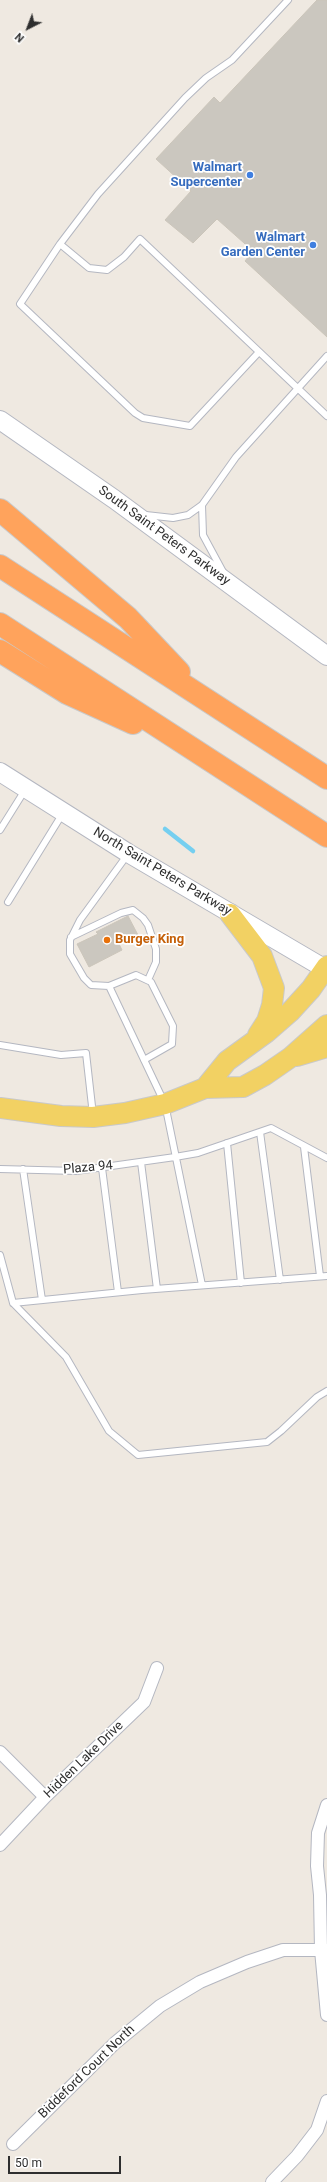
<!DOCTYPE html>
<style>
body{margin:0}
#map{position:relative;width:327px;height:2182px;overflow:hidden;background:#efe9e1;font-family:Roboto,sans-serif}
canvas{display:block}
.north{position:absolute;left:8px;top:8px;width:40px;height:40px;-webkit-text-stroke:3px #fff;paint-order:stroke;rotate:222deg;font-size:11px;font-weight:700;line-height:16px;text-align:center;color:#2e2e2e}
.north::after{content:'';display:block;margin:auto;width:14px;height:18px;background:#2e2e2e;clip-path:polygon(50% 0,100% 100%,50% 72%,0 100%)}
.scale{position:absolute;left:8px;top:2156px;width:113px;height:18px;box-sizing:border-box;border:2px solid #2e2e2e;border-top:0;padding-left:5px;font-size:12px;line-height:14px;white-space:nowrap;color:#2e2e2e;-webkit-text-stroke:3px #fff;paint-order:stroke}
</style>
<div id="map">
<canvas width="327" height="2182"></canvas>
<div class="north">N</div>
<div class="scale">50 m</div>
</div>
<script>
const context = document.querySelector('canvas').getContext('2d');
context.lineJoin = 'round';
function shape(rows) {
  const path = new Path2D();
  for (const r of rows) {
    path.moveTo(r[0], r[1]);
    for (let i = 2; i < r.length; i += 2) path.lineTo(r[i], r[i + 1]);
  }
  return path;
}
function stroke(path, color, width, dash) {
  context.strokeStyle = color;
  context.lineWidth = width;
  context.lineCap = dash ? 'butt' : 'round';
  context.setLineDash(dash || []);
  context.stroke(path);
}
function fillPath(path, color) {
  context.fillStyle = color;
  context.fill(path, 'evenodd');
}
function drawText(font, color, halo, rows, align = 'center') {
  context.font = font + ' Roboto,sans-serif';
  context.lineWidth = 3.5;
  context.setLineDash([]);
  context.textBaseline = 'middle';
  context.strokeStyle = halo;
  context.fillStyle = color;
  for (const [text, x, y, turn = 0] of rows) {
    context.save();
    context.translate(x, y);
    context.rotate((+turn || 0) * Math.PI / 180);
    context.textAlign = isNaN(turn) ? turn : align;
    if (halo) context.strokeText(text, 0, 0);
    context.fillText(text, 0, 0);
    context.restore();
  }
}
stroke(shape([
 [165,829,193,851]
]), '#75cff0', 4.5);
const building = shape([
 [317,0,327,0,327,337,245,261,253,251,217,219,193,243,165,220,191,191,156,159,214,97,220,103,317,0],
 [128,916,138,935,119,944,122,950,89,967,77,944,98,934,96,932,128,916]
]);
fillPath(building, '#cbc7bf');
stroke(building, '#cbc5ba', 1);
const lane = shape([
 [60,244,89,268,107,270,124,257,140,239,327,416],
 [259,352,190,426,143,418,135,413,20,304,60,244,98,194,185,98,206,78,232,60,288,0],
 [202,505,203,535,223,572],
 [146,515,173,518,188,515,202,505,236,457,327,356],
 [0,830,25,790],
 [128,854,80,920,70,940,70,954,84,978,91,985,109,986,136,975,151,982,173,1026,172,1044,144,1060],
 [8,902,63,813],
 [71,937,121,913,133,910,143,918,148,925,156,949,156,962,148,980],
 [109,986,165,1104,202,1285],
 [0,1045,61,1055,86,1053,93,1115],
 [260,1132,280,1280],
 [227,1143,241,1283],
 [304,1147,320,1276],
 [141,1162,157,1289],
 [102,1168,118,1292],
 [0,1169,76,1171,175,1157,198,1153,271,1128,327,1158],
 [23,1169,42,1300],
 [0,1255,13,1303,66,1357,109,1431,138,1455,267,1442,281,1431,317,1397,327,1391],
 [13,1303,142,1290,327,1276]
]);
const street = shape([
 [0,1752,45,1797],
 [327,1805,318,1833,317,1866,320,1895,321,1950,327,2015],
 [0,1845,45,1797,144,1702,157,1668],
 [13,2144,115,2043,160,2006,200,1982,247,1962,283,1950,327,1950],
 [272,2182,297,2156,317,2130,327,2101]
]);
const secondary = shape([
 [0,420,114,499,327,656],
 [0,772,128,853,327,970]
]);
const primary = shape([
 [230,914,262,956,274,988,272,1005,267,1021,258,1035],
 [297,1056,327,1047],
 [205,1088,227,1061,267,1032,290,1012,311,989,327,966],
 [0,1108,61,1116,93,1117,125,1113,165,1104,205,1088,243,1087,265,1075,291,1057,327,1025]
]);
const highway = shape([
 [0,510,128,618,179,672],
 [0,566,327,778],
 [0,624,327,836],
 [0,651,67,693,133,723]
]);
stroke(lane, '#b4b7c1', 8);
stroke(street, '#b4b7c1', 14);
stroke(secondary, '#b4b7c1', 20);
stroke(primary, '#c9c9c9', 22);
stroke(highway, '#c9c9c9', 24);
stroke(lane, '#fff', 6);
stroke(street, '#fff', 12);
stroke(secondary, '#fff', 18);
stroke(primary, '#f2d163', 20);
stroke(highway, '#ffa35c', 22);
for (const [x, y, r, color] of [
 [250,175,4,"#3f7fe0"],
 [313,245,4,"#3f7fe0"],
 [107,940,4,"#e8710a"]
]) {
  const dot = new Path2D();
  dot.arc(x, y, r, 0, 2 * Math.PI);
  context.fillStyle = color;
  context.fill(dot);
  stroke(dot, '#fff', 1.5);
}
drawText('bold 13px', '#366cbe', '#fff', [
 ["Walmart",242,168],
 ["Supercenter",242,183],
 ["Walmart",305,238],
 ["Garden Center",305,253]
], 'right');
drawText('13px', '#2e2e2e', '#fff', [
 ["South Saint Peters Parkway",164,536,36],
 ["North Saint Peters Parkway",162,872,31],
 ["Plaza 94",88,1168,-5],
 ["Hidden Lake Drive",84,1760,-44],
 ["Biddeford Court North",87,2072,-44]
]);
drawText('bold 13px', '#c56008', '#fff', [
 ["Burger King",115,940]
], 'left');
</script>
